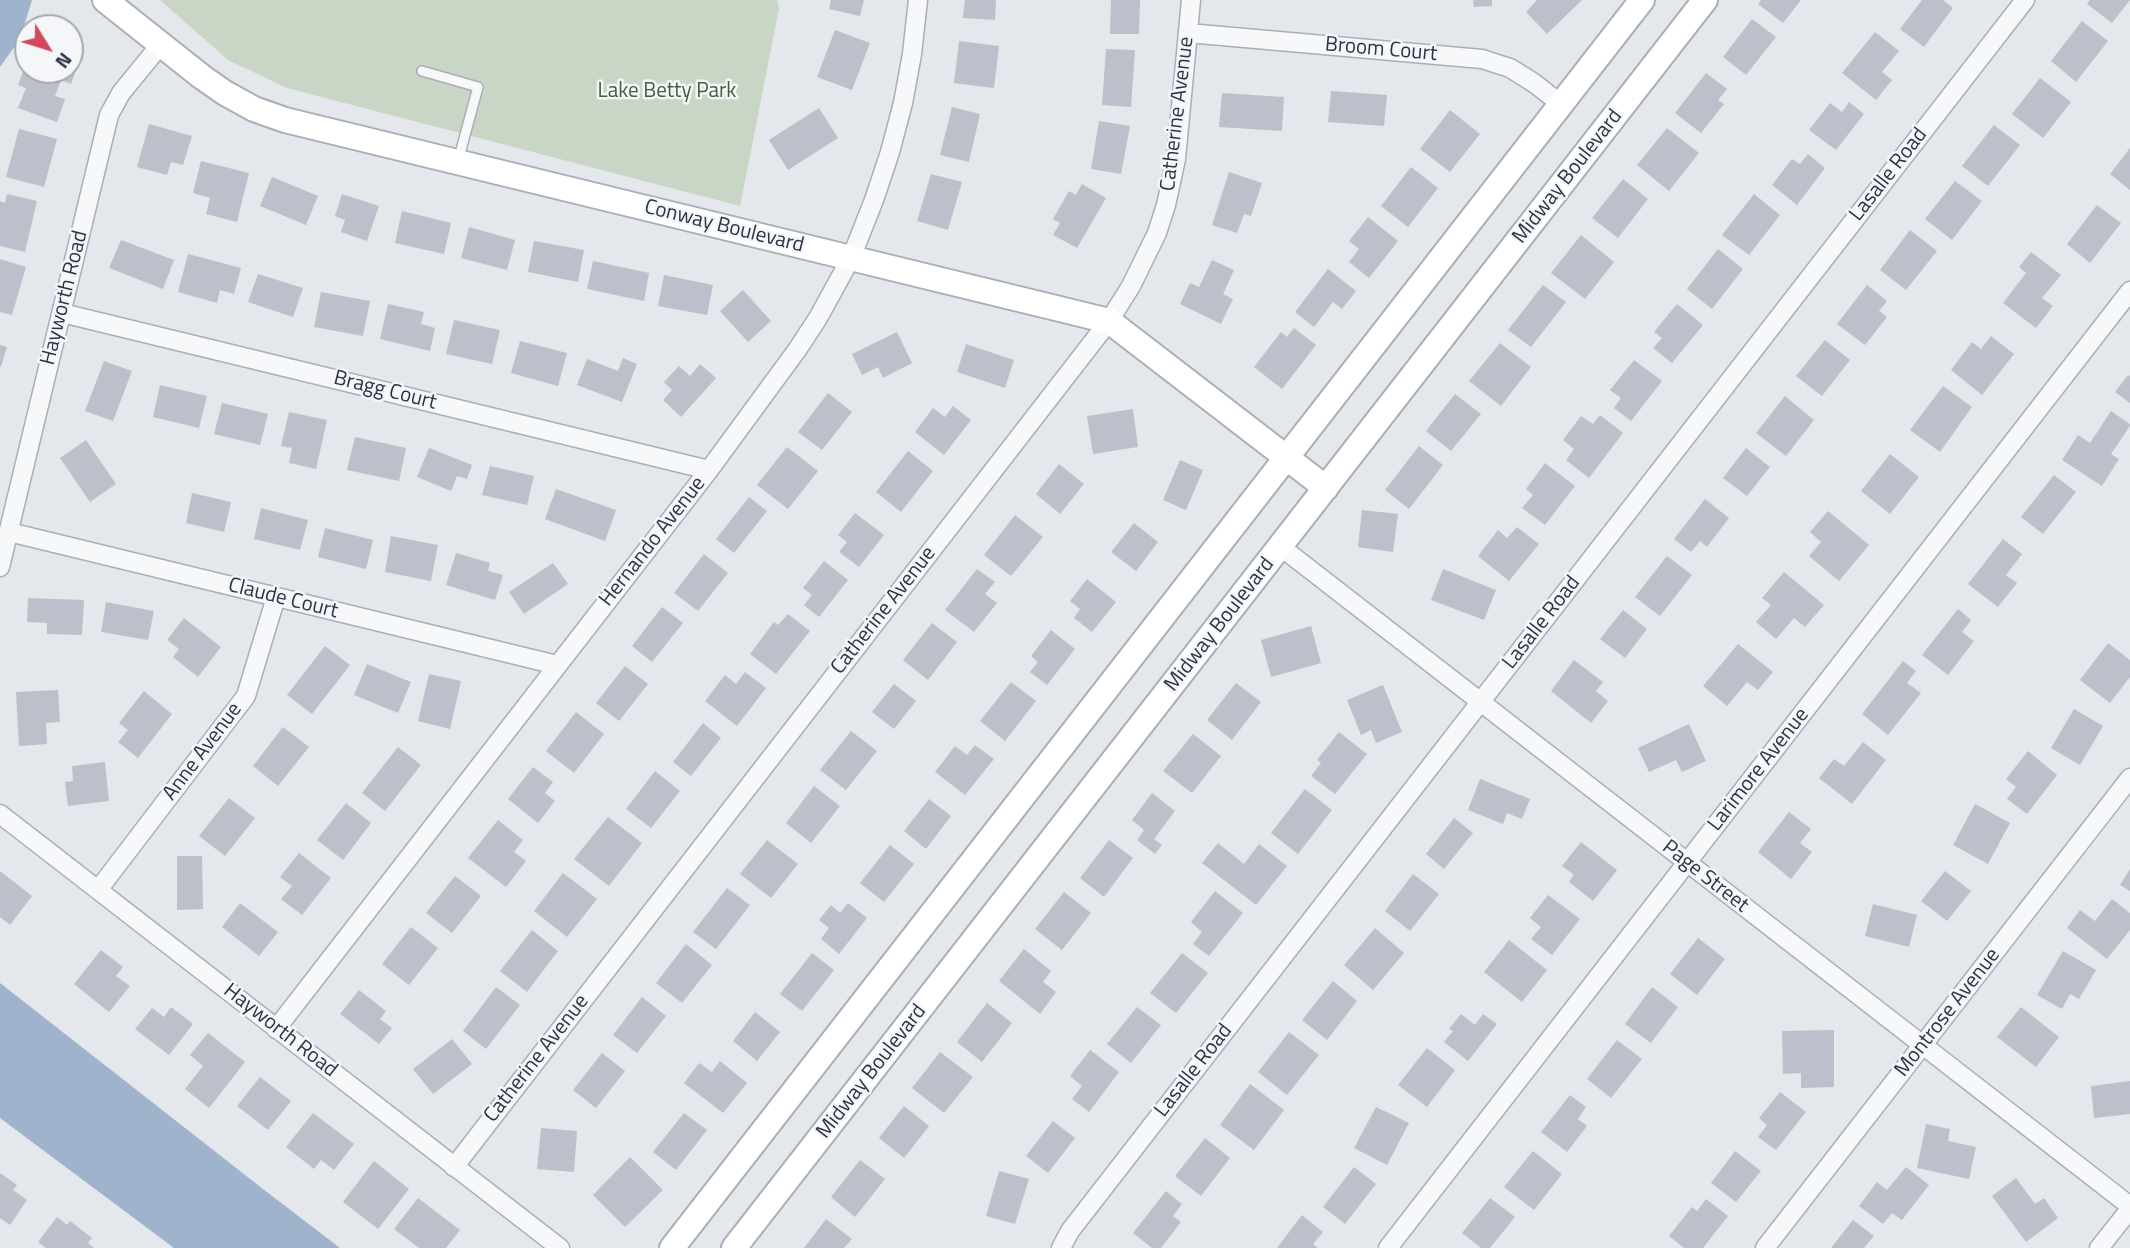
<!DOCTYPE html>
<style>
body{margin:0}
#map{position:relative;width:2130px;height:1248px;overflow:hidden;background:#e4e7ec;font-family:"Titillium Web",sans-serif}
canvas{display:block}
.north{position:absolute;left:14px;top:14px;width:70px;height:70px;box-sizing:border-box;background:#f4f6f9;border:2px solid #a4a8b1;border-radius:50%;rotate:128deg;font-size:19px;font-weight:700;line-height:28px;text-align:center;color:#2b3445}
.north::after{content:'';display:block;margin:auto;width:24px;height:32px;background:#d1495b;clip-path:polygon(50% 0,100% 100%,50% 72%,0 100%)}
</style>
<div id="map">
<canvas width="2130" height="1248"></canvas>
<div class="north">N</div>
</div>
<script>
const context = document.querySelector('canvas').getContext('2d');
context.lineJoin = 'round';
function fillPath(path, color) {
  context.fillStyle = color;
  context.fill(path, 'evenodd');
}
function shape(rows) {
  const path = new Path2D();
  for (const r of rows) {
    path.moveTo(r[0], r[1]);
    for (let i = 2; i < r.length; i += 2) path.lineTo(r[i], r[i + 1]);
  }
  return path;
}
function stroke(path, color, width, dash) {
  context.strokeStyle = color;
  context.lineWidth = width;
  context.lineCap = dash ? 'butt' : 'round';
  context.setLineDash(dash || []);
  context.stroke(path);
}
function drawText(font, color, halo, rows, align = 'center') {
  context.font = font + ' "Titillium Web",sans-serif';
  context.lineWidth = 5;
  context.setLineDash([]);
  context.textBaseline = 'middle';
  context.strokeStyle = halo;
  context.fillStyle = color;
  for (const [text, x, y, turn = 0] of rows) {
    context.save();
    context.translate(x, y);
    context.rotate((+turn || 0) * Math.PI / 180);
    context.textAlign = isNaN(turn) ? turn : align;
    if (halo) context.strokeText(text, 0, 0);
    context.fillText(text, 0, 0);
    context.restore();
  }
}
fillPath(shape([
 [160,0,777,0,779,9,740,206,287,88,228,60]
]), '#c9d6c5');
fillPath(shape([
 [0,0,32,0,20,39,0,67],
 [0,983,263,1189,340,1248,174,1248,0,1118]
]), '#9fb4cc');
fillPath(shape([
 [831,0,864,0,860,16,829,9],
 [965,0,996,0,995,20,963,18],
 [1111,0,1140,0,1139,34,1110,34],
 [1473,0,1492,0,1492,6,1474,7],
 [1537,0,1582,0,1547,34,1526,12],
 [1761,0,1801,0,1783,23,1758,4],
 [1922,0,1943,0,1953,8,1924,47,1900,29],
 [2090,0,2130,0,2112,23,2087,4],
 [1752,19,1776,37,1746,75,1723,57],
 [2082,21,2108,41,2076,82,2051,61],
 [835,30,870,43,852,90,817,77],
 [1875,32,1899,51,1882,72,1892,80,1876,100,1842,73],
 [959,41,999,46,994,88,954,83],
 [1106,49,1135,50,1131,107,1102,105],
 [70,59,79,62,71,84,61,80,55,96,65,99,57,122,18,108,26,88,18,85,25,66,28,68,28,70,70,70],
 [1706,73,1727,89,1718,100,1724,104,1701,133,1675,113],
 [2040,78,2071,102,2043,138,2012,114],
 [1331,91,1387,95,1384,126,1328,122],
 [1222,93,1284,97,1282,131,1219,127],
 [1849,102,1864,114,1836,150,1809,130,1830,103,1842,112],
 [952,107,980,114,969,162,940,155],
 [819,108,838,138,788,170,769,140],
 [1450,110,1480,134,1450,172,1420,149],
 [1099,121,1130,126,1121,174,1091,169],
 [149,124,192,136,183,165,171,162,167,175,137,167],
 [1994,125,2020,145,1988,186,1962,166],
 [1667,128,1699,153,1669,191,1637,165],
 [19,129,57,139,44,187,6,177],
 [2130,148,2130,190,2110,174],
 [1808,154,1825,168,1797,205,1772,185,1792,159,1800,164],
 [201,161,249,173,237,222,206,214,210,198,193,193],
 [1411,167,1438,188,1408,227,1381,206],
 [1229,172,1262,183,1251,216,1244,214,1237,233,1212,225],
 [931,174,962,182,948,230,917,221],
 [272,177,318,196,306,225,260,206],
 [1623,179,1648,199,1618,238,1592,218],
 [1955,181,1982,201,1952,240,1925,219],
 [1082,184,1106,198,1077,248,1053,235,1060,223,1053,219,1069,191,1076,195],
 [7,194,37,201,25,252,0,246,0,201,5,203],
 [342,194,379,206,367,241,341,232,345,220,335,216],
 [1754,194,1780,215,1749,255,1722,235],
 [2097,205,2121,223,2090,263,2067,244],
 [402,211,451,223,444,254,395,243],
 [1368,217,1398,241,1369,278,1349,262,1359,249,1349,241],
 [469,227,515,240,507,270,461,258],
 [1910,230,1937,251,1906,290,1880,270],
 [1581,235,1614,262,1585,299,1551,273],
 [121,240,174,260,163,289,109,268],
 [534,241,584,250,578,282,528,272],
 [1718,249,1743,269,1712,309,1687,289],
 [2031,252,2061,275,2042,298,2053,306,2036,328,2003,303,2026,273,2019,267],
 [188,254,241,268,234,294,220,290,217,303,178,292],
 [0,259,26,267,12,315,0,312],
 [1212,260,1234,270,1223,294,1233,299,1221,324,1180,304,1190,283,1199,287],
 [593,261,649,273,644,301,587,289],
 [1328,269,1356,291,1342,309,1333,302,1314,327,1295,312],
 [258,274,303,288,293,317,248,302],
 [664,275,713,285,707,315,658,306],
 [1543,285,1566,302,1531,347,1508,330],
 [1867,285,1887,301,1879,311,1887,317,1865,345,1837,324],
 [743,290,771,321,748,342,720,311],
 [321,292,370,301,363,336,314,327],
 [388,304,424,312,421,324,435,328,430,351,380,339],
 [1677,304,1703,325,1672,363,1653,348,1662,338,1654,332],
 [454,320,500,330,492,364,446,354],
 [1294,328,1316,345,1282,389,1254,367,1281,332,1287,337],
 [897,332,912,363,883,378,878,367,862,375,852,354],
 [1991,336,2014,354,1982,395,1951,370,1972,342,1981,349],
 [1825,340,1850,360,1822,396,1796,376],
 [520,341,567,353,558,386,511,373],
 [1500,343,1531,367,1501,406,1469,381],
 [966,344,1014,360,1005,388,957,372],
 [0,345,7,347,1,367,0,366],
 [623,358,637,364,622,402,577,385,587,359,618,371],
 [1634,360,1662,381,1631,421,1614,408,1621,398,1610,390],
 [104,361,132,371,113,421,85,411],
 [700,364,716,378,681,417,663,400,672,390,664,382,679,366,690,376],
 [2128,375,2130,376,2130,403,2115,392],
 [160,385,207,396,199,428,153,417],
 [1943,386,1972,407,1940,452,1910,430],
 [828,393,852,412,822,450,798,432],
 [1455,394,1481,414,1451,451,1426,431],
 [1785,396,1814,420,1786,456,1756,433],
 [222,403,268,414,260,445,214,434],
 [953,406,971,420,944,455,915,432,933,408,945,417],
 [1133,409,1138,447,1093,454,1087,416],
 [2111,411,2130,424,2130,426,2111,454,2119,459,2102,486,2062,460,2078,435,2090,443],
 [289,412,327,420,316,469,289,463,292,448,281,446],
 [1600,415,1623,433,1589,478,1566,460,1574,449,1563,440,1581,416,1593,424],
 [355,437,406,448,399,481,347,470],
 [86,440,116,484,90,502,60,458],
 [1419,446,1443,465,1409,509,1385,490],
 [787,447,818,471,788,509,757,485],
 [429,448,472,465,467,479,457,476,451,491,417,477],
 [1746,448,1770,467,1747,496,1723,478],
 [908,451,933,471,901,512,876,492],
 [1890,454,1919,477,1890,514,1861,491],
 [1180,460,1203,470,1186,510,1163,500],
 [1545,463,1575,486,1545,525,1522,508,1533,495,1526,489],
 [1059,464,1084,484,1060,514,1036,494],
 [490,466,534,476,527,505,482,495],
 [2054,475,2076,492,2043,534,2021,517],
 [556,489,616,510,605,541,545,519],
 [192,493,231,502,224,532,186,523],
 [749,497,767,511,734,553,716,539],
 [1705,499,1729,518,1707,547,1700,541,1691,552,1674,539],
 [261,508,308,520,300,550,254,539],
 [1362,510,1398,514,1393,552,1358,547],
 [1828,511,1869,545,1839,581,1809,556,1821,542,1810,532],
 [855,513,884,535,859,567,839,552,847,542,838,535],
 [1015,515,1043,537,1011,576,984,555],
 [1134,523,1158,542,1136,571,1111,552],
 [1517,527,1539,544,1509,581,1478,556,1498,530,1507,538],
 [325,528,373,540,366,569,318,557],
 [391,536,438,545,431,581,385,572],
 [2003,539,2022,554,2006,575,2017,583,1998,607,1968,584],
 [456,553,490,563,488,571,503,575,495,600,446,585],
 [704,554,728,573,698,611,674,593],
 [1667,556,1692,575,1660,616,1635,597],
 [824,561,848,580,819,617,804,605,812,595,803,588],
 [553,563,568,584,524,614,509,592],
 [977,569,995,582,985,594,997,603,974,632,945,610],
 [1443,569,1496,590,1484,620,1431,600],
 [1784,572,1824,605,1805,627,1794,618,1776,639,1756,622,1771,605,1762,598],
 [1087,579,1116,602,1092,632,1074,618,1080,609,1070,601],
 [28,598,84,600,82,635,47,634,47,623,27,622],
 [106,602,154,611,148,640,101,632],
 [662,607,683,623,652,662,632,646],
 [1958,609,1971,620,1962,632,1974,641,1948,675,1922,655],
 [1623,610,1647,629,1625,658,1600,639],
 [788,614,810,631,776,674,750,654,774,622,778,625],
 [184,618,221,647,198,677,173,657,179,649,167,640],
 [932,623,957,642,928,680,903,660],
 [1311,626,1321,663,1271,677,1261,640],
 [1051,630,1075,649,1047,685,1030,672,1038,662,1031,656],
 [2108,643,2130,660,2130,677,2110,703,2080,680],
 [1738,644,1773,672,1758,690,1747,682,1727,706,1703,686],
 [325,646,350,665,312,714,287,695],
 [1574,660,1603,682,1596,691,1608,701,1591,723,1551,691],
 [1903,661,1916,671,1907,683,1921,693,1888,735,1862,714],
 [367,664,411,682,398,713,354,695],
 [625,666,648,684,619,721,596,703],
 [745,672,766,688,737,726,705,701,725,675,736,684],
 [429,674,461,681,450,729,418,721],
 [1011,682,1036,701,1005,741,980,721],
 [1236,683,1261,702,1232,740,1207,720],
 [894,684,916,701,894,729,872,712],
 [1383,685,1402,732,1376,743,1371,730,1361,735,1347,700],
 [58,690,60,722,46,723,47,744,19,746,16,692],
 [144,691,172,714,138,758,118,742,128,730,119,723],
 [2074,709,2103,726,2080,765,2051,748],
 [576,712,604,734,574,773,546,751],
 [703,723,721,738,691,776,673,762],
 [1689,724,1706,761,1682,772,1676,760,1649,772,1638,748],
 [283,727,309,747,278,786,253,766],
 [851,731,877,751,846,790,820,770],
 [1339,732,1367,754,1335,794,1311,776,1321,763,1317,760],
 [1193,734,1221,756,1192,793,1163,771],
 [1863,742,1886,760,1852,804,1819,778,1834,759,1844,766],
 [975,745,994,759,965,795,935,772,955,746,967,755],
 [398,747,421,765,385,811,362,793],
 [2028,751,2057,775,2027,814,2007,799,2016,787,2006,779],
 [105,762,109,801,68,806,65,782,73,781,72,766],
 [533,767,553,782,545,793,555,801,538,823,508,799],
 [655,771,680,791,651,828,626,809],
 [1480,779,1530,799,1522,819,1507,813,1503,824,1468,810],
 [814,786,840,806,811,843,786,823],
 [1305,789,1332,810,1298,854,1271,833],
 [1152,793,1175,811,1154,839,1162,845,1155,854,1137,840,1144,830,1132,820],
 [229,798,255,818,225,856,199,836],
 [929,799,951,816,926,849,904,831],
 [346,803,371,823,343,860,317,840],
 [1975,804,2010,823,1988,864,1953,845],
 [1789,812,1811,829,1800,843,1812,852,1791,879,1758,852],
 [608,817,642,843,609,886,574,859],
 [1454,818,1473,833,1444,869,1426,854],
 [498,820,523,840,514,852,526,861,506,887,468,858],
 [767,840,798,864,771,898,740,874],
 [1109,840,1133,858,1104,897,1080,878],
 [1581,842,1617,870,1593,901,1569,882,1574,875,1562,866],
 [1218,843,1244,864,1259,844,1287,866,1256,905,1202,863],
 [890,845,914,864,884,902,860,883],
 [299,853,331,878,302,915,281,899,292,886,280,877],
 [177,856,202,856,203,909,177,910],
 [2130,869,2130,891,2120,885],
 [0,871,32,896,10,925,0,917],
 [1945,871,1971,891,1947,921,1921,901],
 [563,873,597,899,567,937,534,911],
 [1413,874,1439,894,1410,931,1385,911],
 [455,876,481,896,452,933,426,913],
 [727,888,750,905,716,949,693,932],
 [1215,891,1243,913,1209,956,1193,944,1202,932,1191,922],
 [1064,892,1091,913,1062,950,1035,929],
 [1548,895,1580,919,1552,955,1531,939,1541,927,1530,918],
 [2112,899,2130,913,2130,930,2107,959,2067,928,2080,910,2095,921],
 [240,903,278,932,259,956,222,927],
 [848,903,867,918,839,954,821,939,829,928,819,920,831,905,840,913],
 [1873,904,1917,915,1909,947,1865,936],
 [411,927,438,948,409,985,382,964],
 [1375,928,1404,953,1373,990,1344,965],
 [532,930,558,951,527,992,500,971],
 [1698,938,1725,959,1697,995,1670,974],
 [1509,940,1547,970,1522,1002,1484,972],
 [686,944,712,965,682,1003,656,983],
 [1024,949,1051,971,1043,982,1056,992,1040,1014,999,981],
 [101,950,123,967,116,976,130,986,109,1012,74,984],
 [2063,951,2096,970,2079,999,2070,994,2062,1009,2037,995],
 [812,953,834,970,802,1011,780,994],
 [1182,953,1208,973,1176,1013,1150,993],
 [1333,981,1357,1001,1327,1040,1302,1020],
 [496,987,520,1005,486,1049,463,1031],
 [1652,987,1678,1007,1651,1043,1625,1024],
 [359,990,386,1011,380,1019,392,1028,379,1044,340,1014],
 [642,997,666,1016,637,1053,613,1035],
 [987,1003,1012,1023,982,1062,957,1042],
 [171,1007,193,1024,169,1055,135,1029,152,1008,164,1017],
 [1137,1007,1161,1025,1131,1063,1107,1044],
 [2021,1007,2059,1037,2036,1067,1997,1037],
 [755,1012,780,1032,757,1061,733,1041],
 [1461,1014,1475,1025,1483,1014,1497,1024,1468,1061,1444,1042,1453,1031,1449,1029],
 [1834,1030,1834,1087,1801,1088,1801,1073,1783,1074,1782,1031],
 [1289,1032,1319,1055,1287,1095,1258,1072],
 [208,1033,245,1062,209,1108,185,1089,203,1066,190,1055],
 [452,1039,472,1064,433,1094,413,1069],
 [1617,1040,1642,1059,1611,1098,1587,1079],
 [1427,1048,1455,1070,1427,1107,1398,1085],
 [1090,1050,1119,1072,1089,1112,1072,1099,1082,1086,1070,1076],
 [940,1052,973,1077,944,1113,912,1088],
 [602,1053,625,1071,596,1108,573,1090],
 [720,1061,747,1083,723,1113,684,1083,699,1063,712,1072],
 [260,1077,291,1101,268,1130,237,1106],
 [2130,1081,2130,1114,2094,1118,2091,1086],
 [1250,1084,1284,1110,1254,1150,1220,1125],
 [1780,1092,1806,1112,1776,1150,1758,1137,1767,1125,1759,1118],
 [1570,1095,1586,1107,1578,1119,1587,1126,1567,1152,1541,1132],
 [904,1106,929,1126,904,1158,879,1138],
 [1376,1107,1409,1123,1387,1165,1354,1148],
 [313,1113,354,1144,334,1170,321,1160,314,1169,286,1147],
 [684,1113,707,1130,676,1170,653,1152],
 [1053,1121,1075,1138,1048,1173,1026,1156],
 [1926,1124,1950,1129,1948,1141,1976,1147,1969,1179,1917,1168],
 [541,1128,577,1131,574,1172,537,1169],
 [1205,1138,1230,1158,1201,1196,1175,1176],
 [1533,1151,1562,1174,1534,1210,1504,1187],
 [1735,1151,1761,1171,1736,1202,1711,1183],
 [630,1157,663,1190,625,1227,593,1195],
 [860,1160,885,1179,855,1217,831,1197],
 [374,1161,409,1189,378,1229,343,1202],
 [1354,1167,1376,1184,1345,1224,1323,1207],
 [1906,1167,1929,1185,1902,1220,1892,1213,1883,1224,1859,1206,1877,1182,1887,1190],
 [999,1171,1029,1179,1015,1224,986,1216],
 [0,1173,17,1185,13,1190,27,1200,10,1225,0,1218],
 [2016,1178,2035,1204,2044,1198,2058,1218,2026,1242,1992,1196],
 [1166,1191,1182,1204,1173,1216,1181,1222,1161,1248,1152,1248,1133,1233],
 [418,1198,460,1230,446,1248,419,1248,394,1229],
 [1490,1198,1515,1217,1490,1248,1481,1248,1462,1233],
 [1706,1199,1728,1216,1703,1248,1684,1248,1669,1236,1692,1207,1697,1211],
 [1302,1215,1323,1232,1313,1244,1318,1248,1277,1248],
 [57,1217,67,1225,70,1221,92,1238,88,1243,94,1248,46,1248,38,1242],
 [826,1219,852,1239,844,1248,804,1248],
 [1853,1220,1874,1236,1864,1248,1831,1248]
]), '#bbc0ca');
const lane = shape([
 [422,71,478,87,458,161]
]);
const street = shape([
 [1188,33,1482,59,1510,68,1534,83,1561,104],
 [62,313,709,470],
 [9,532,557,665],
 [1281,547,2130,1206],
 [0,567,109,115,121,93,161,44],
 [0,814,560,1248],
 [98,890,246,696,276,597],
 [276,1029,709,470,797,350,818,318,851,258,874,200,890,152,903,103,912,54,918,0],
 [454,1167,1109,321,1131,286,1157,233,1166,205,1176,159,1191,0],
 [1061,1248,1070,1231,2025,0],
 [1388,1248,2130,291],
 [1765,1248,2130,778],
 [2099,1248,2130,1209]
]);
const secondary = shape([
 [105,0,202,77,225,93,254,109,285,120,1109,321,1326,488],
 [672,1248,1642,0],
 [734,1248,1705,0]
]);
stroke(lane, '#a9aeb7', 12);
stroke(street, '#a9aeb7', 21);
stroke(secondary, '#a9aeb7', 28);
stroke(lane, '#f7f8fa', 9);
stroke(street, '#f7f8fa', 18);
stroke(secondary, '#fff', 24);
drawText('21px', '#2b3445', '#f4f6f9', [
 ["Broom Court",1381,50,5],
 ["Catherine Avenue",1178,114,-83],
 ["Lasalle Road",1889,175,-52],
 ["Midway Boulevard",1568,177,-52],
 ["Conway Boulevard",724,227,14],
 ["Hayworth Road",65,298,-76],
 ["Bragg Court",385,391,14],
 ["Hernando Avenue",653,542,-52],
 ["Claude Court",283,599,14],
 ["Catherine Avenue",884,611,-52],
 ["Lasalle Road",1542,623,-52],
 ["Midway Boulevard",1220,625,-52],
 ["Anne Avenue",203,752,-53],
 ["Larimore Avenue",1759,770,-52],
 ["Page Street",1705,877,38],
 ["Montrose Avenue",1948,1013,-52],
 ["Hayworth Road",280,1031,38],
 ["Catherine Avenue",537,1059,-52],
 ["Lasalle Road",1194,1071,-52],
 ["Midway Boulevard",872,1072,-52]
]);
drawText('21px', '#3f6138', '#f4f6f9', [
 ["Lake Betty Park",667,92]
]);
</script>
